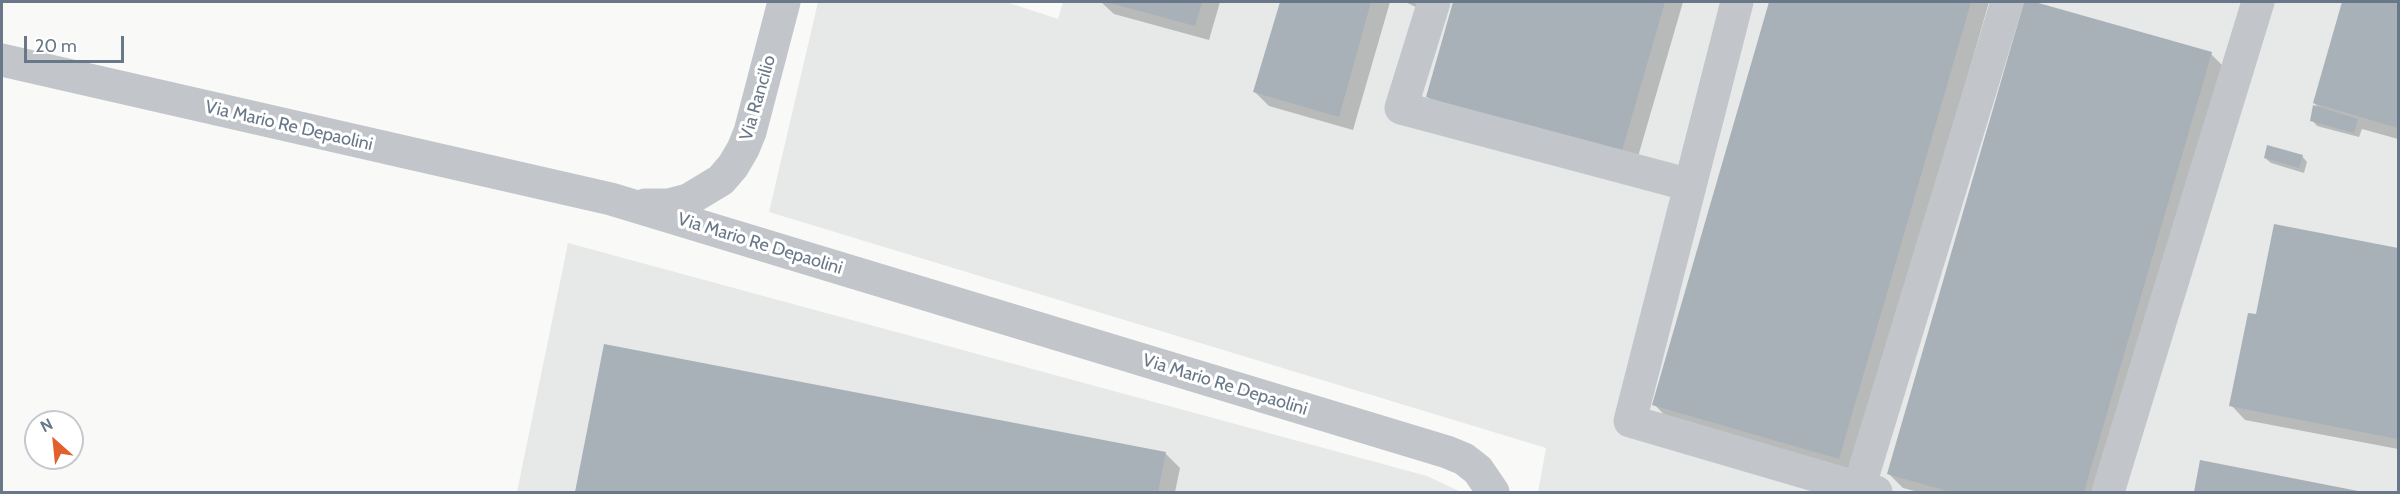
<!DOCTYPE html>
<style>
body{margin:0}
#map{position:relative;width:2400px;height:494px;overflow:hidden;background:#f9f9f7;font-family:Cabin,sans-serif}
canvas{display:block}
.frame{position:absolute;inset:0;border:3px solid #687888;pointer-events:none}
.north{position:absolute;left:24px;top:410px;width:60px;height:60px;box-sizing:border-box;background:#fff;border:2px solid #c3c9cf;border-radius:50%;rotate:333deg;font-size:16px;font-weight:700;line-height:24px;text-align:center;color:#687888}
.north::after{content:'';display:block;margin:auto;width:21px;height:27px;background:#e3602d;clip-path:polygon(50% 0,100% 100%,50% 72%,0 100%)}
.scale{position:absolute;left:24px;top:36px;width:100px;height:27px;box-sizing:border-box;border:3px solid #687888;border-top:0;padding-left:8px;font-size:18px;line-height:21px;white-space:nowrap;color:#687888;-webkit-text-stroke:4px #fff;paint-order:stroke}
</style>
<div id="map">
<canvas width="2400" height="494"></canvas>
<div class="frame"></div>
<div class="north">N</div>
<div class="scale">20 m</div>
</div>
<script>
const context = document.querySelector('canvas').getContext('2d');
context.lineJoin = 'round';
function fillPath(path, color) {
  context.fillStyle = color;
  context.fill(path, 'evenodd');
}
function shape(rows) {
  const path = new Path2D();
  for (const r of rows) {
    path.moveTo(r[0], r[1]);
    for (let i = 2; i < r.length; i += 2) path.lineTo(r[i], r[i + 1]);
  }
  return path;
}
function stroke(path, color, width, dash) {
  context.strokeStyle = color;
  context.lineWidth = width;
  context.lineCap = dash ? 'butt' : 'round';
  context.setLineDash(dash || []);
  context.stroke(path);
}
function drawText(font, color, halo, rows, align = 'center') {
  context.font = font + ' Cabin,sans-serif';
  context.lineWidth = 6;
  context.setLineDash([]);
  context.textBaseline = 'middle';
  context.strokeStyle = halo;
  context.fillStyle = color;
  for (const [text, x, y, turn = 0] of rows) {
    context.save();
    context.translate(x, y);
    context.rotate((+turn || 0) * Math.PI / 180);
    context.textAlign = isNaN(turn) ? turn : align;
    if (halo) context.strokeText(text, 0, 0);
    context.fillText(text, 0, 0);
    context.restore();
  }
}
fillPath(shape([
 [818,2,1006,2,1058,19,1063,2,2398,2,2398,492,1538,492,1546,448,769,212],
 [568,243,1427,476,1457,490,1459,492,517,492]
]), '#e7e8e8');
fillPath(shape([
 [1101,2,1220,2,1209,40,1114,14],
 [1281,2,1390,2,1353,130,1269,106,1254,91],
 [1405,2,1420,2,1418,8],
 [1455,2,1683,2,1635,167,1443,111,1428,97],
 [1771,2,1989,2,1853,473,1668,419,1654,404],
 [2025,2,2211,54,2225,68,2102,492,1918,492,1903,488,1889,474],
 [2344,2,2398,2,2398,139,2362,129,2359,137,2317,126,2312,120,2320,109,2314,103],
 [2302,156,2307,162,2304,173,2271,163,2265,158],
 [2275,225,2398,250,2398,449,2245,420,2231,405,2257,316],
 [605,346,1165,453,1180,468,1175,492,576,492],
 [2202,462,2360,492,2196,492]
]), '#0003');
fillPath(shape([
 [1106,2,1202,2,1195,26],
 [1280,2,1371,2,1339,117,1253,92],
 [1453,2,1665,2,1621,154,1426,97],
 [1769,2,1971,2,1839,459,1652,405],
 [2024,2,2035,2,2212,52,2084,492,1951,492,1887,474],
 [2342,2,2398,2,2398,128,2313,103],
 [2313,105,2358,119,2354,133,2310,121],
 [2267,145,2303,155,2299,168,2264,158],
 [2274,224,2398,248,2398,439,2229,406,2248,313,2256,314],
 [604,344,1166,452,1158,492,575,492],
 [2200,460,2358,491,2358,492,2194,492]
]), '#a9b1b8');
stroke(shape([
 [1434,2,1401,108,1690,185],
 [1737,2,1630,421,1859,488],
 [2,60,611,199,1447,452,1464,459,1478,470,1493,492],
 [645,205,669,205,688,200,721,180,733,166,743,149,750,132,784,2],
 [1876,492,1859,488,2007,2],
 [2108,492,2258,2]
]), '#c2c6cb', 33);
drawText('18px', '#687888', '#fff', [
 ["Via Rancilio",758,98,-74],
 ["Via Mario Re Depaolini",289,126,13],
 ["Via Mario Re Depaolini",760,244,17],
 ["Via Mario Re Depaolini",1225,385,17]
]);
</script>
